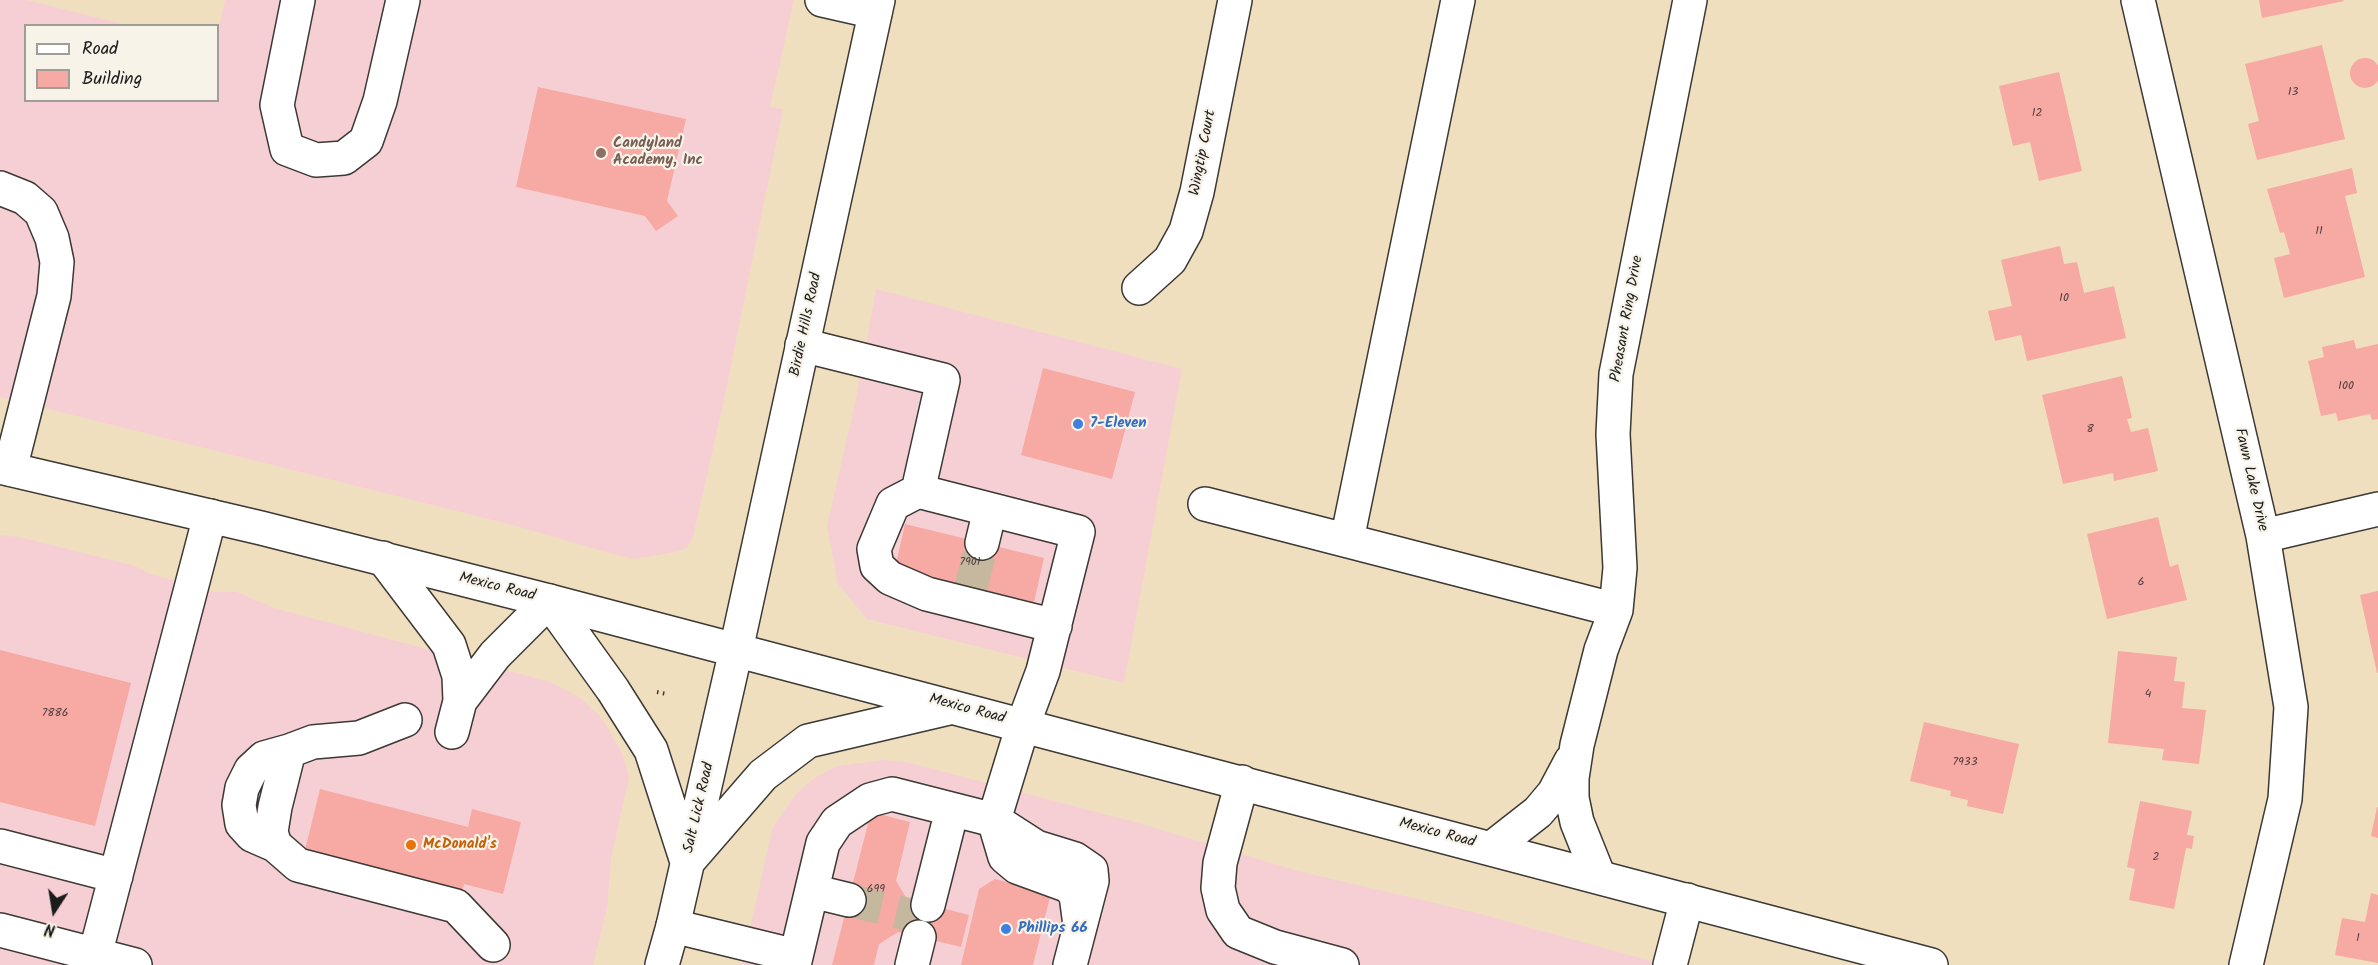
<!DOCTYPE html>
<style>
body{margin:0}
#map{position:relative;width:2378px;height:965px;overflow:hidden;background:#f0dfbe;font-family:Kalam,sans-serif}
canvas{display:block}
.legend{position:absolute;left:24px;top:24px;width:195px;height:78px;box-sizing:border-box;background:#f7f3e8;border:2px solid #9f9d96;margin:0;padding:8px 10px;list-style:none;font-size:18px;color:#1c1c1c}
.legend li{display:flex;align-items:center;gap:12px;height:30px}
.legend b{width:30px;border:2px solid #9f9d96}
.north{position:absolute;left:24px;top:881px;width:60px;height:60px;-webkit-text-stroke:4px #f7f3e8;paint-order:stroke;rotate:192deg;font-size:16px;font-weight:700;line-height:24px;text-align:center;color:#1c1c1c}
.north::after{content:'';display:block;margin:auto;width:21px;height:27px;background:#1c1c1c;clip-path:polygon(50% 0,100% 100%,50% 72%,0 100%)}
</style>
<div id="map">
<canvas width="2378" height="965"></canvas>
<ul class="legend">
<li><b style="height:8px;background:#fff"></b>Road</li>
<li><b style="height:16px;background:#f7a9a4"></b>Building</li>
</ul>
<div class="north">N</div>
</div>
<script>
const context = document.querySelector('canvas').getContext('2d');
context.lineJoin = 'round';
function fillPath(path, color) {
  context.fillStyle = color;
  context.fill(path, 'evenodd');
}
function shape(rows) {
  const path = new Path2D();
  for (const r of rows) {
    if (r.length === 3) {
      path.moveTo(r[0] + r[2], r[1]);
      path.arc(r[0], r[1], r[2], 0, 2 * Math.PI);
      continue;
    }
    path.moveTo(r[0], r[1]);
    for (let i = 2; i < r.length; i += 2) path.lineTo(r[i], r[i + 1]);
  }
  return path;
}
function stroke(path, color, width, dash) {
  context.strokeStyle = color;
  context.lineWidth = width;
  context.lineCap = dash ? 'butt' : 'round';
  context.setLineDash(dash || []);
  context.stroke(path);
}
function drawText(font, color, halo, rows, align = 'center') {
  context.font = font + ' Kalam,sans-serif';
  context.lineWidth = 4.5;
  context.setLineDash([]);
  context.textBaseline = 'middle';
  context.strokeStyle = halo;
  context.fillStyle = color;
  for (const [text, x, y, turn = 0] of rows) {
    context.save();
    context.translate(x, y);
    context.rotate((+turn || 0) * Math.PI / 180);
    context.textAlign = isNaN(turn) ? turn : align;
    if (halo) context.strokeText(text, 0, 0);
    context.fillText(text, 0, 0);
    context.restore();
  }
}
fillPath(shape([
 [0,0,27,0,127,25,26,26,26,100,218,100,218,32,225,0,794,0,770,107,783,109,724,400,693,537,687,548,675,552,634,559,620,556,516,526,0,397],
 [876,289,1182,369,1124,683,867,619,838,584,827,526,857,394],
 [0,535,19,537,135,566,151,574,214,592,237,592,274,608,550,682,579,697,599,715,607,727,622,753,629,777,611,859,607,908,593,965,0,965],
 [883,760,907,762,1142,824,1298,871,1473,912,1666,965,742,965,772,830,780,816,798,792,816,777,837,766]
]), '#f6cfd5');
fillPath(shape([
 [2259,0,2343,0,2344,1,2262,18],
 [2322,45,2345,139,2257,160,2248,124,2259,121,2245,64],
 [2365,73,15],
 [2059,72,2082,171,2039,181,2030,142,2013,146,1999,86],
 [538,87,686,119,667,201,678,216,656,231,645,216,516,187],
 [2352,168,2357,193,2345,196,2365,277,2284,298,2274,258,2290,254,2284,232,2280,233,2267,189],
 [2060,246,2064,264,2077,262,2084,293,2114,286,2126,338,2027,361,2021,335,1995,341,1988,311,2012,306,2001,260],
 [2354,340,2356,349,2378,344,2378,419,2372,420,2370,414,2338,421,2336,413,2321,416,2308,361,2324,357,2322,347],
 [1043,368,1135,392,1112,479,1021,455],
 [2122,376,2132,418,2127,419,2131,432,2148,428,2158,471,2114,481,2113,473,2063,484,2042,395],
 [2158,517,2170,567,2178,564,2187,600,2107,619,2087,534],
 [905,524,1044,558,1034,602,895,568],
 [2378,591,2378,673,2377,673,2360,595],
 [0,650,131,683,95,826,0,802],
 [2118,651,2177,657,2174,681,2185,682,2182,708,2206,710,2199,764,2162,760,2164,749,2108,743],
 [1924,722,2019,744,2003,814,1967,806,1968,800,1950,796,1951,791,1910,781],
 [320,789,468,827,472,809,521,822,503,894,464,884,460,902,302,862],
 [2140,801,2192,811,2187,835,2194,836,2192,849,2186,848,2174,909,2129,900,2135,869,2127,867],
 [2377,807,2378,807,2378,838,2371,836],
 [871,812,910,822,896,881,907,899,969,915,961,947,898,932,879,944,874,965,832,965],
 [995,879,1051,893,1033,965,961,965,979,889],
 [2371,893,2378,895,2378,963,2335,955,2342,918,2365,922]
]), '#f7a9a4');
stroke(shape([
 [971,587,982,543],
 [849,900,924,918]
]), '#c6b89e', 33, [33, 16]);
const minor = shape([
 [298,0,277,105,287,149,316,160,344,158,366,141,380,101,403,0],
 [822,0,875,12],
 [2138,0,2263,536,2291,707,2285,799,2246,965],
 [0,188,25,198,41,212,52,238,57,262,54,296,10,469],
 [1139,288,1170,260,1186,231,1197,192,1235,0],
 [802,345,943,380,918,491,1078,532,1043,671,1023,725,994,820,1005,857,1017,867,1069,886,1076,895,1080,925],
 [918,491,893,504,874,549,877,566,890,578,927,594,1055,626],
 [1205,504,1616,610],
 [2263,536,2378,509],
 [1347,540,1458,0],
 [982,543,990,510],
 [383,558,449,645,459,676,460,701,452,732],
 [460,701,495,655,549,601],
 [405,720,359,738,313,742,289,751,275,807,271,832,275,845,298,865,456,906,493,945],
 [1242,782,1220,863,1218,888,1223,910,1238,932,1275,947,1342,965],
 [275,845,252,835,242,824,239,805,242,788,251,770,264,758,289,751],
 [0,846,116,876],
 [1492,848,1538,812,1554,793,1571,761],
 [1599,877,1577,822,1572,798,1572,778,1577,745,1601,650,1616,610,1620,568,1613,434,1616,374,1690,0],
 [812,891,849,900],
 [928,905,952,810],
 [673,926,796,956],
 [0,930,135,965],
 [95,955,210,516],
 [794,965,823,843,837,822,870,800,892,794,994,820,1036,847,1075,859,1091,870,1092,881,1070,965],
 [912,965,919,937],
 [1670,965,1687,900]
]);
const major = shape([
 [0,467,261,528,549,601,1931,965],
 [549,601,613,690,651,750,687,862],
 [691,858,763,775,808,741,949,708],
 [662,965,673,926,736,650,878,0]
]);
stroke(minor, '#3c3934', 36);
stroke(major, '#3c3934', 36);
stroke(shape([
 [657,692,667,694]
]), '#3c3934', 4, [1.5, 4.5]);
stroke(minor, '#fff', 33);
stroke(major, '#fff', 33);
for (const [x, y, r, color] of [
 [601,153,6,"#8d6e63"],
 [1078,424,6,"#3f7fe0"],
 [411,845,6,"#e8710a"],
 [1006,929,6,"#3f7fe0"]
]) {
  const dot = new Path2D();
  dot.arc(x, y, r, 0, 2 * Math.PI);
  context.fillStyle = color;
  context.fill(dot);
  stroke(dot, '#f7f3e8', 2);
}
drawText('12px', '#533f3e', null, [
 ["13",2293,93],
 ["12",2037,114],
 ["11",2319,232],
 ["10",2064,299],
 ["100",2346,387],
 ["8",2090,430],
 ["7901",970,563],
 ["6",2141,583],
 ["4",2148,695],
 ["7886",55,714],
 ["7933",1965,763],
 ["2",2156,858],
 ["699",876,890],
 ["1",2358,939]
]);
drawText('bold 15px', '#785e54', '#f7f3e8', [
 ["Candyland",613,144],
 ["Academy, Inc",613,161]
], 'left');
drawText('15px', '#1c1c1c', '#f7f3e8', [
 ["Wingtip Court",1204,153,-79],
 ["Pheasant Ring Drive",1628,319,-80],
 ["Birdie Hills Road",807,325,-78],
 ["Fawn Lake Drive",2250,480,77],
 ["Mexico Road",497,588,14],
 ["Mexico Road",967,710,15],
 ["Salt Lick Road",700,808,-77],
 ["Mexico Road",1437,834,15]
]);
drawText('bold 15px', '#366cbe', '#f7f3e8', [
 ["7-Eleven",1090,424],
 ["Phillips 66",1018,929]
], 'left');
drawText('bold 15px', '#c56008', '#f7f3e8', [
 ["McDonald's",423,845]
], 'left');
</script>
